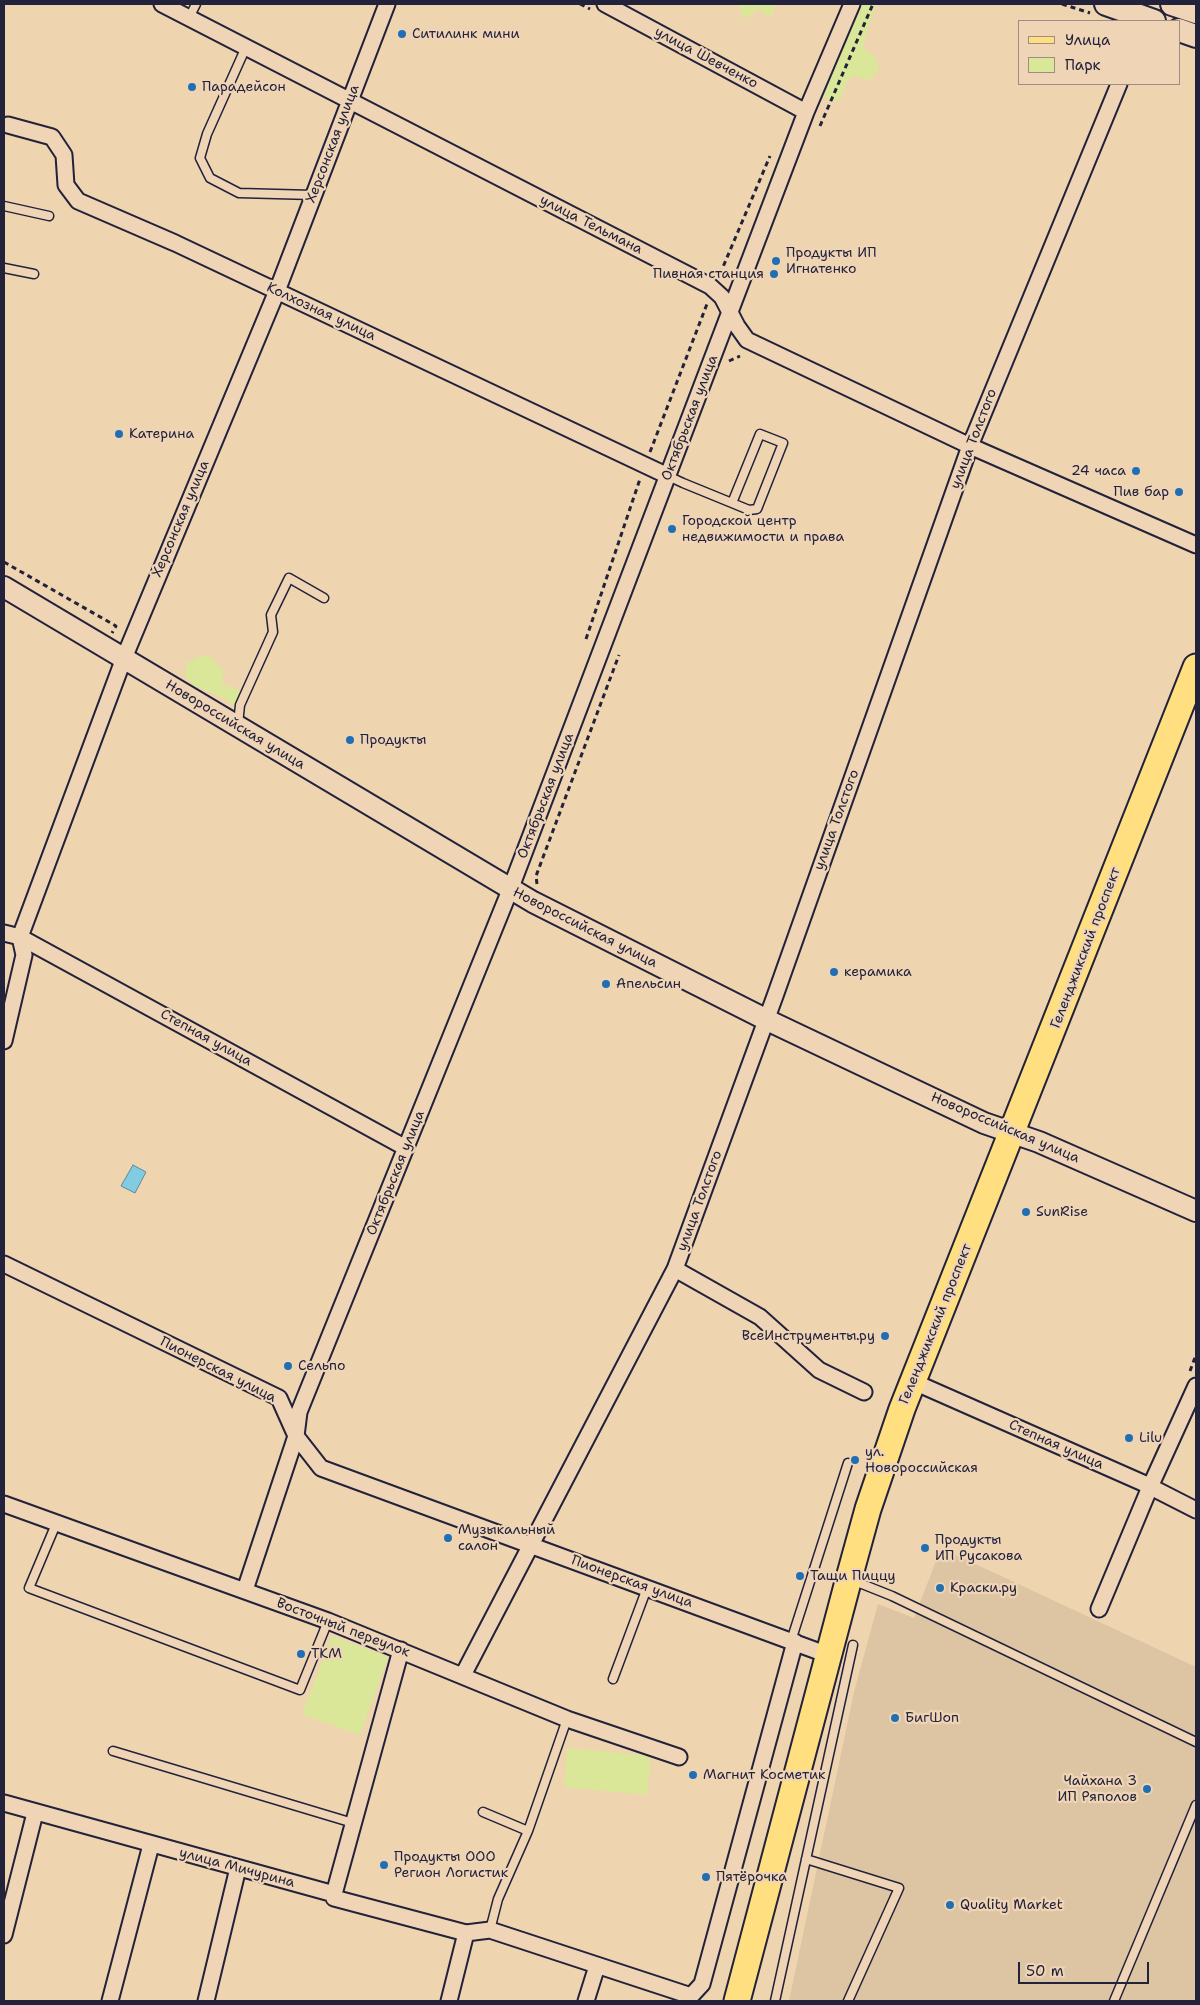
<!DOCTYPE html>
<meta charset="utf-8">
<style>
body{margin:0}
#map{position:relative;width:1200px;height:2005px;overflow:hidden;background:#efd4b0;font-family:"Shantell Sans",sans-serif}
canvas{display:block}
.frame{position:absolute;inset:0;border:5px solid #22223b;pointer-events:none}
.legend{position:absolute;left:1018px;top:20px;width:162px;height:65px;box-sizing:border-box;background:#efd4b6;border:1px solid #9d8d85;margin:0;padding:6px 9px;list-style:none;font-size:15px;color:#22223b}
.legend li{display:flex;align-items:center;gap:10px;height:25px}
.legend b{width:25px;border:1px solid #9d8d85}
.scale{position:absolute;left:1018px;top:1962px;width:131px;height:22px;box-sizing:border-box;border:2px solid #22223b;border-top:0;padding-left:6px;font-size:15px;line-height:18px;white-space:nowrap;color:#22223b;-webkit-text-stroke:4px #efd4b6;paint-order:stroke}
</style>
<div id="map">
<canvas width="1200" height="2005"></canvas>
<div class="frame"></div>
<ul class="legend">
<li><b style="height:6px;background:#ffdf80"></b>Улица</li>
<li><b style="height:14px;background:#dae698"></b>Парк</li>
</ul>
<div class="scale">50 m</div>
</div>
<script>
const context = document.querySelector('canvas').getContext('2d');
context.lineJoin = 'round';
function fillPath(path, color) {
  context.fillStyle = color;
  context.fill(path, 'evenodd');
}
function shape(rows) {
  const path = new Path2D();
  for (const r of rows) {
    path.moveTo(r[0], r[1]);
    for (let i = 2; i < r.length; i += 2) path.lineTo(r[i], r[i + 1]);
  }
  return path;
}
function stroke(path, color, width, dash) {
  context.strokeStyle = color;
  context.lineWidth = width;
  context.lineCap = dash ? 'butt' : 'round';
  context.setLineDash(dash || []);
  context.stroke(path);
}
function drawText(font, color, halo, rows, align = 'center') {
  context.font = font + ' "Shantell Sans",sans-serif';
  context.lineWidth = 4.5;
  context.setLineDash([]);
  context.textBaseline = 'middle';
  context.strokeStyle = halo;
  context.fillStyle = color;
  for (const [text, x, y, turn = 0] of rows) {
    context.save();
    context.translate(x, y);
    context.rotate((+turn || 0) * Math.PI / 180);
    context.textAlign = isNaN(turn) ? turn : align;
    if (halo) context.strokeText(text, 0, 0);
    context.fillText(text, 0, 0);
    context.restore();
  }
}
fillPath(shape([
 [941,1548,1196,1667,1196,2001,789,2001,854,1692,878,1604,914,1618]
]), '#ddc5a3');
fillPath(shape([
 [739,4,773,4,775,5,773,15,766,15,759,9,746,19,741,13],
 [859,4,877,4,867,31,863,48,875,57,879,69,870,80,855,76,847,81,841,98,833,102,824,97,823,80],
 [208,655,223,670,223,684,240,691,243,699,239,709,225,699,193,685,185,676,187,663,198,657],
 [332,1636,388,1657,360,1735,302,1714],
 [567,1748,651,1756,647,1795,564,1787]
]), '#dae698');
const water = shape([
 [133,1165,146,1172,135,1193,121,1186,133,1165]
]);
fillPath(water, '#81cce1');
stroke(water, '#5b889f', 1);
const service = shape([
 [189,18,196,4],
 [246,47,207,134,200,158,210,178,239,193,313,195],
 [4,206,49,216],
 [4,268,34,274],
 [668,476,683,483,732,503,749,510,757,509,783,443,760,434,732,503],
 [238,724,240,705,273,632,271,615,289,578,324,598],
 [56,1524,29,1588,300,1690,328,1621],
 [852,1580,892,1596,1196,1742],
 [791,1641,848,1463],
 [613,1679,647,1588],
 [113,1751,353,1823],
 [483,1812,528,1831,567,1719],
 [806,1859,899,1888,848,2001],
 [490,1930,498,1899,528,1831],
 [775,2001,853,1645],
 [1114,2001,1196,1805]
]);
const minor = shape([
 [162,4,710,286,722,297,737,326,747,340,970,446,1196,545],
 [605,4,806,112],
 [8,125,52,137,64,155,66,185,78,201,175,243,668,476],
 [4,933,20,937,406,1148],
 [4,1041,24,955,20,937,124,658,277,291,387,4],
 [4,1264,279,1398,296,1436,321,1468,828,1655],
 [675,1269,760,1317,819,1370,864,1392],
 [914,1382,1143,1483,1196,1510],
 [4,1504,328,1621,567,1719,679,1757],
 [245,1590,296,1436,299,1412,510,890,806,112,852,4],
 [1099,1609,1150,1487,1196,1386],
 [463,1675,675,1269,775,996,970,446,1119,84],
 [4,1803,334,1894,334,1898,466,1933,490,1930,691,1996,689,2001],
 [334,1894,401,1650],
 [4,1935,35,1813],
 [691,1996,702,1984,795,1642],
 [110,2001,151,1845],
 [206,2001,238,1868],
 [449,2001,466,1933],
 [586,2001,597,1966]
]);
const tertiary = shape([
 [4,587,533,902,767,1020,984,1123,1039,1142,1196,1211]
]);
const secondary = shape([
 [1106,4,1154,21],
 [1172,4,1196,12],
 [1179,30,1196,36]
]);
const primary = shape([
 [737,2001,849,1578,868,1509,902,1409,1196,667]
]);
stroke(service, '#22223b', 11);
stroke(minor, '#22223b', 19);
stroke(tertiary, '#22223b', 24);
stroke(secondary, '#22223b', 26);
stroke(primary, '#22223b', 29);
stroke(shape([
 [580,4,590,9],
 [1062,4,1090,13],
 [820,126,873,4],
 [720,274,770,156],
 [729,361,740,356],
 [650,452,707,304],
 [4,562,116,626,112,633],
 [586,639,640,479],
 [537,884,536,876,619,655],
 [1190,1371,1196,1355]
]), '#22223b', 3, [5, 4]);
stroke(service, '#efd4b6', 8);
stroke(minor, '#efd4b6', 15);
stroke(tertiary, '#efd4b6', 20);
stroke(secondary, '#efd4b6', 22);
stroke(primary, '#ffdf80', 25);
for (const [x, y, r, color] of [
 [402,34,5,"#1f6fb2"],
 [192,87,5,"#1f6fb2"],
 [776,261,5,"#1f6fb2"],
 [774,274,5,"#1f6fb2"],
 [119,434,5,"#1f6fb2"],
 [1136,471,5,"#1f6fb2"],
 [1179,492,5,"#1f6fb2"],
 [672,529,5,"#1f6fb2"],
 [350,740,5,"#1f6fb2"],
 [834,972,5,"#1f6fb2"],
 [606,984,5,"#1f6fb2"],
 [1026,1212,5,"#1f6fb2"],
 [885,1336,5,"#1f6fb2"],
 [288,1366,5,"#1f6fb2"],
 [1129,1438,5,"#1f6fb2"],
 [855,1460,5,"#1f6fb2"],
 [448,1538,5,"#1f6fb2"],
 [925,1548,5,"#1f6fb2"],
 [800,1576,5,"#1f6fb2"],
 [940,1588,5,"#1f6fb2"],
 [301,1654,5,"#1f6fb2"],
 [895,1718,5,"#1f6fb2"],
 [693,1775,5,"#1f6fb2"],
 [1147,1789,5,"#1f6fb2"],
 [384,1865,5,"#1f6fb2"],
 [706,1877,5,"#1f6fb2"],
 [950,1905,5,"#1f6fb2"]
]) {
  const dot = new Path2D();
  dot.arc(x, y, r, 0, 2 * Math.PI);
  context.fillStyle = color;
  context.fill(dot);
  stroke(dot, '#efd4b6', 2);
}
drawText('14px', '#22223b', '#efd4b6', [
 ["Ситилинк мини",412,34],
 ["Парадейсон",202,87],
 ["Продукты ИП",786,253],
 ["Игнатенко",786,269],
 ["Пивная станция",764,274,"right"],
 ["Катерина",129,434],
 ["24 часа",1126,471,"right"],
 ["Пив бар",1169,492,"right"],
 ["Городской центр",682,521],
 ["недвижимости и права",682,537],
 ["Продукты",360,740],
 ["керамика",844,972],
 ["Апельсин",616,984],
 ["SunRise",1036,1212],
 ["ВсеИнструменты.ру",875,1336,"right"],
 ["Сельпо",298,1366],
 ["Lilu",1139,1438],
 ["ул.",865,1452],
 ["Новороссийская",865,1468],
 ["Музыкальный",458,1530],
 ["салон",458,1546],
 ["Продукты",935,1540],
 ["ИП Русакова",935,1556],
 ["Тащи Пиццу",810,1576],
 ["Краски.ру",950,1588],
 ["ТКМ",311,1654],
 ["БигШоп",905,1718],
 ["Магнит Косметик",703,1775],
 ["Чайхана 3",1137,1781,"right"],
 ["ИП Ряполов",1137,1797,"right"],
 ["Продукты ООО",394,1857],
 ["Регион Логистик",394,1873],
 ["Пятёрочка",716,1877],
 ["Quality Market",960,1905]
], 'left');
drawText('14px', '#22223b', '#efd4b6', [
 ["улица Шевченко",706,58,28],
 ["Херсонская улица",333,144,-69],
 ["улица Тельмана",591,225,27],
 ["Колхозная улица",321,312,25],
 ["Октябрьская улица",690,418,-69],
 ["улица Толстого",974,439,-69],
 ["Херсонская улица",181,519,-67],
 ["Новороссийская улица",235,725,31],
 ["Октябрьская улица",546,796,-69],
 ["улица Толстого",837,820,-70],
 ["Новороссийская улица",585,928,27],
 ["Геленджикский проспект",1086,948,-69],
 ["Степная улица",206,1038,29],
 ["Новороссийская улица",1005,1128,23],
 ["Октябрьская улица",396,1173,-68],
 ["улица Толстого",700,1201,-70],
 ["Геленджикский проспект",936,1324,-68],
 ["Пионерская улица",218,1370,27],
 ["Степная улица",1056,1445,24],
 ["Пионерская улица",632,1582,20],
 ["Восточный переулок",343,1628,21],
 ["улица Мичурина",237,1868,15]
]);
</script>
